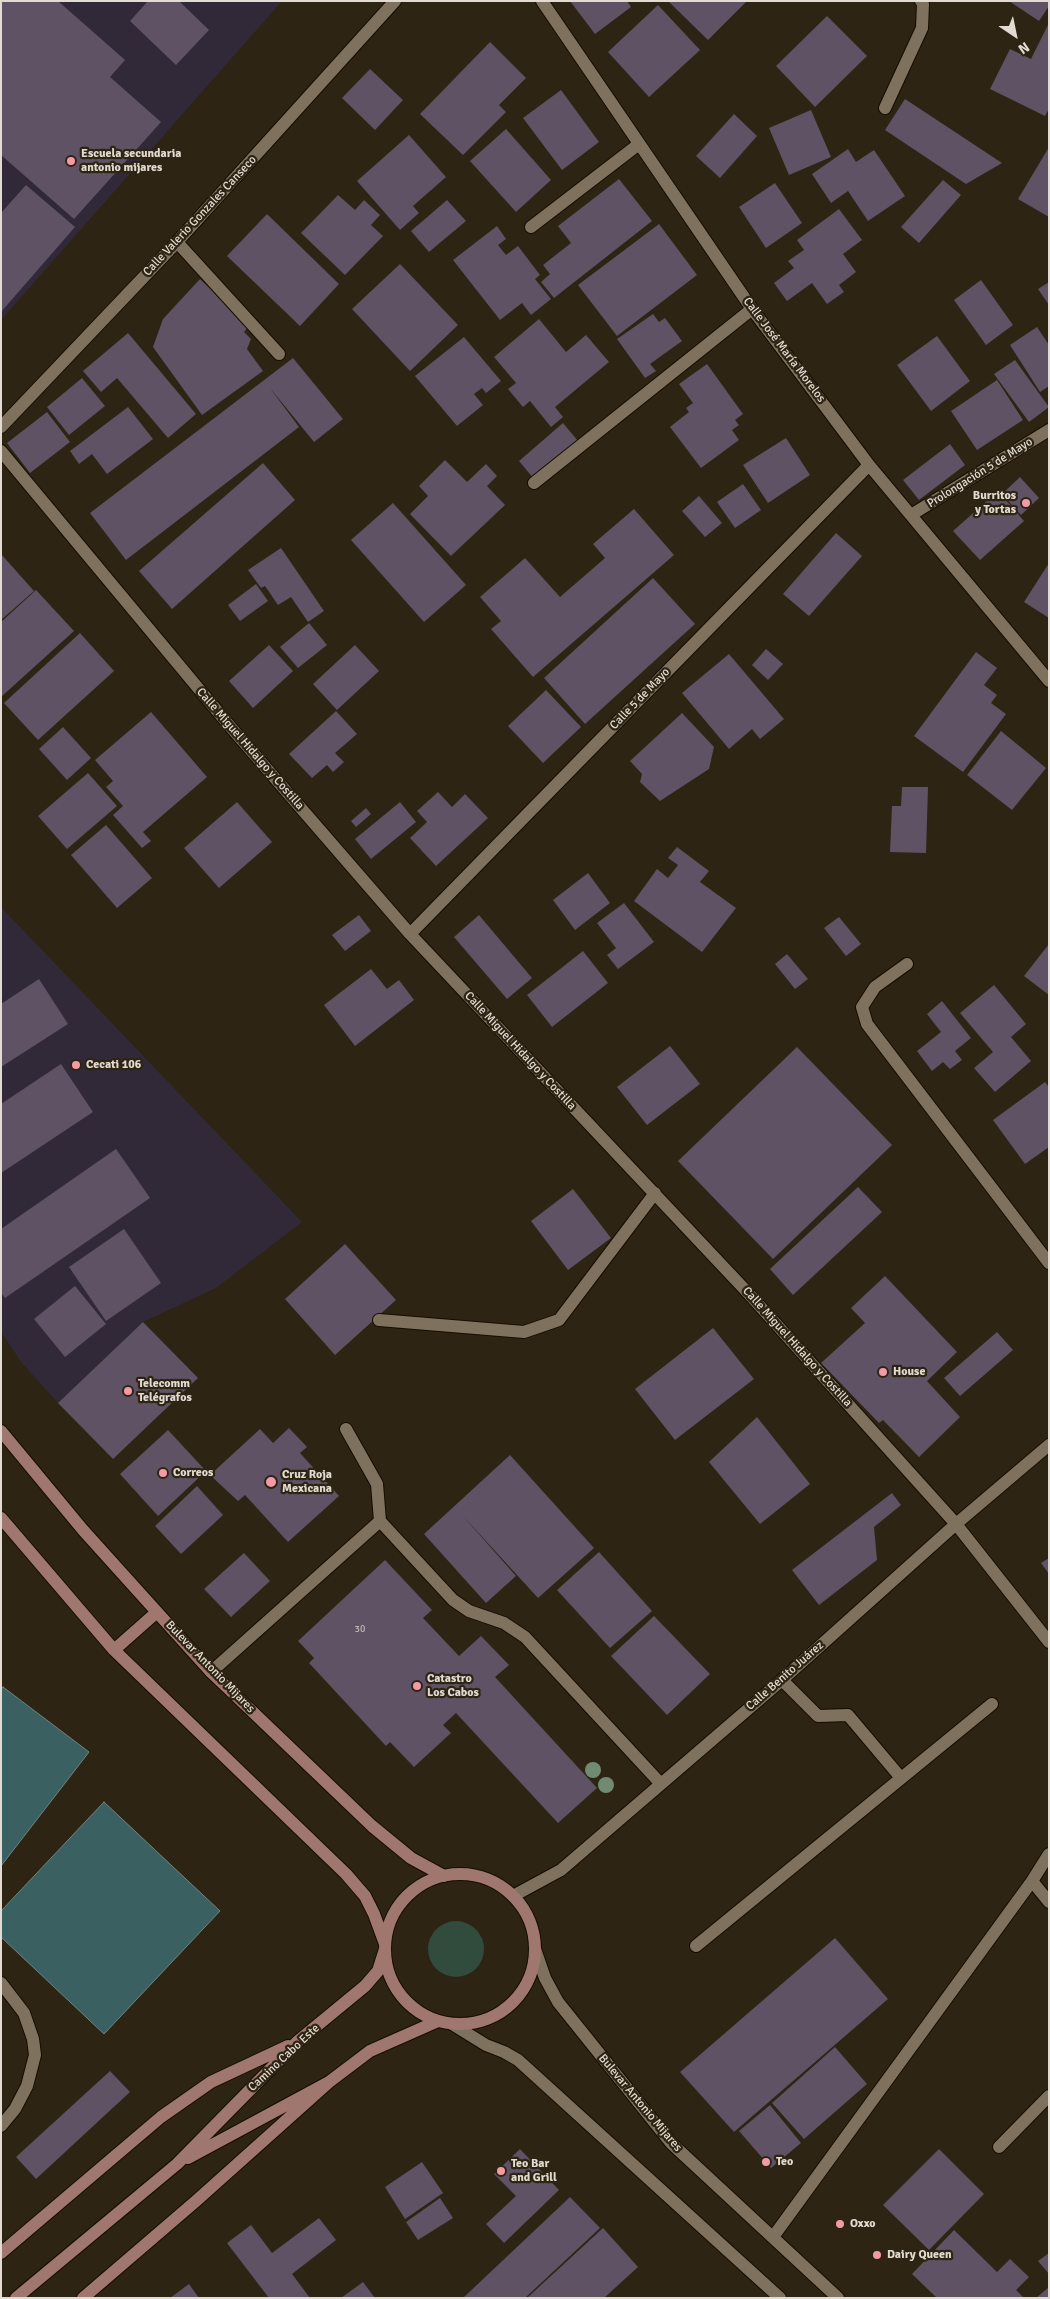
<!DOCTYPE html>
<meta charset="utf-8">
<style>
body{margin:0}
#map{position:relative;width:1050px;height:2299px;overflow:hidden;background:#2e2413;font-family:Signika,sans-serif}
canvas{display:block}
.frame{position:absolute;inset:0;border:2px solid #e2dbd1;pointer-events:none}
.north{position:absolute;left:990px;top:10px;width:50px;height:50px;-webkit-text-stroke:4px #2e2413;paint-order:stroke;rotate:146deg;font-size:14px;font-weight:700;line-height:20px;text-align:center;color:#e2dbd1}
.north::after{content:'';display:block;margin:auto;width:18px;height:22px;background:#e2dbd1;clip-path:polygon(50% 0,100% 100%,50% 72%,0 100%)}
</style>
<div id="map">
<canvas width="1050" height="2299"></canvas>
<div class="frame"></div>
<div class="north">N</div>
</div>
<script>
const context = document.querySelector('canvas').getContext('2d');
context.lineJoin = 'round';
function fillPath(path, color) {
  context.fillStyle = color;
  context.fill(path, 'evenodd');
}
function shape(rows) {
  const path = new Path2D();
  for (const r of rows) {
    if (r.length === 3) {
      path.moveTo(r[0] + r[2], r[1]);
      path.arc(r[0], r[1], r[2], 0, 2 * Math.PI);
      continue;
    }
    path.moveTo(r[0], r[1]);
    for (let i = 2; i < r.length; i += 2) path.lineTo(r[i], r[i + 1]);
  }
  return path;
}
function stroke(path, color, width, dash) {
  context.strokeStyle = color;
  context.lineWidth = width;
  context.lineCap = dash ? 'butt' : 'round';
  context.setLineDash(dash || []);
  context.stroke(path);
}
function drawText(font, color, halo, rows, align = 'center') {
  context.font = font + ' Signika,sans-serif';
  context.lineWidth = 4.5;
  context.setLineDash([]);
  context.textBaseline = 'middle';
  context.strokeStyle = halo;
  context.fillStyle = color;
  for (const [text, x, y, turn = 0] of rows) {
    context.save();
    context.translate(x, y);
    context.rotate((+turn || 0) * Math.PI / 180);
    context.textAlign = isNaN(turn) ? turn : align;
    if (halo) context.strokeText(text, 0, 0);
    context.fillText(text, 0, 0);
    context.restore();
  }
}
fillPath(shape([
 [1,1,282,1,1,320],
 [1,907,302,1222,216,1288,143,1322,58,1403,22,1363,1,1332]
]), '#322938');
fillPath(shape([
 [456,1949,28]
]), '#314b3c');
const water = shape([
 [3,1687,89,1752,1,1866,1,1690,3,1687],
 [104,1802,220,1911,104,2034,1,1937,1,1911,104,1802]
]);
fillPath(water, '#3b6062');
stroke(water, '#6d8583', 1);
fillPath(shape([
 [1,1,58,1,125,60,110,77,161,122,74,219,1,155],
 [148,1,179,1,209,30,176,65,130,21],
 [570,1,627,1,631,7,595,34],
 [668,1,747,1,708,40],
 [1009,1,1049,1,1049,6,1039,21],
 [658,5,700,50,649,97,608,52],
 [827,16,867,56,815,107,776,66],
 [1049,23,1049,109,1045,116,990,89,1010,49,1031,59],
 [490,42,526,78,499,105,506,112,463,155,420,114],
 [370,69,403,100,375,130,342,98],
 [561,90,599,142,562,170,523,118],
 [905,99,1002,163,966,184,885,130],
 [811,110,831,157,789,175,769,128],
 [734,114,757,136,720,178,696,156],
 [506,129,551,180,516,212,470,161],
 [409,135,446,177,413,206,419,213,400,230,357,181],
 [1049,147,1049,217,1018,199],
 [848,149,856,162,874,150,905,196,868,221,848,191,831,203,812,174],
 [619,179,652,221,554,298,541,282,550,274,543,265,571,243,558,226],
 [943,180,961,195,919,243,901,227],
 [775,183,802,223,766,248,739,207],
 [26,185,75,227,1,312,1,213],
 [338,195,355,210,364,200,380,215,371,225,383,236,345,275,301,233],
 [447,200,466,221,429,252,411,231],
 [839,209,862,240,843,254,856,272,839,285,844,292,827,304,812,283,787,301,774,283,794,268,788,261,804,250,797,240],
 [267,214,339,284,300,326,227,256],
 [659,224,697,275,617,336,578,285],
 [497,226,506,239,498,245,506,255,518,246,540,275,535,279,551,299,531,315,522,303,500,320,453,260],
 [400,264,458,325,410,371,352,309],
 [200,279,249,326,244,332,251,339,247,349,263,371,202,415,153,347,163,319],
 [981,280,1013,325,986,345,954,300],
 [1049,282,1049,305,1038,289],
 [653,314,659,322,665,318,682,341,650,364,656,371,645,378,617,339],
 [539,319,566,352,586,335,609,362,555,407,563,417,551,427,530,401,523,407,508,389,516,383,494,357],
 [1037,327,1049,345,1049,386,1040,392,1010,345],
 [128,333,196,414,168,438,117,378,101,392,83,371],
 [937,336,970,381,931,411,897,365],
 [464,337,501,381,486,393,482,388,474,394,483,405,457,426,415,376],
 [293,358,343,419,314,442,270,388,299,427,126,560,90,513],
 [1015,360,1049,407,1029,422,994,374],
 [707,364,743,414,735,420,739,425,732,430,739,440,701,468,670,427,689,412,686,408,693,403,679,384],
 [82,378,105,406,69,435,47,407],
 [997,380,1023,420,977,450,951,411],
 [128,407,153,439,107,474,92,454,79,464,70,451],
 [47,412,70,442,30,473,7,443],
 [563,423,578,441,534,479,519,461],
 [786,438,810,475,768,503,743,465],
 [950,444,965,465,919,500,903,480],
 [445,460,467,482,486,464,497,476,487,486,505,505,451,556,410,514,428,496,419,486],
 [263,463,295,500,172,609,139,571],
 [1020,477,1039,498,1021,515,1002,494],
 [743,484,761,510,735,528,717,502],
 [998,491,1024,521,980,560,953,531],
 [699,496,722,523,705,537,682,511],
 [393,503,466,585,424,622,351,540],
 [634,509,674,555,533,677,491,629,501,621,480,597,525,558,560,597,605,558,593,544],
 [836,533,862,556,809,616,783,594],
 [281,548,324,611,308,622,291,597,278,605,265,586,261,588,248,570],
 [1,554,34,591,1,620],
 [1049,563,1049,618,1024,602],
 [653,578,695,624,585,724,544,678],
 [256,584,268,601,240,621,228,605],
 [36,590,74,631,1,697,1,622],
 [309,623,327,645,298,668,280,647],
 [80,633,114,671,38,740,4,703],
 [269,645,293,671,253,708,229,681],
 [355,645,379,671,337,710,313,684],
 [766,649,783,664,768,680,752,665],
 [976,652,997,668,984,685,997,695,991,703,1006,714,963,772,914,736],
 [729,654,784,719,760,739,752,729,729,749,682,693],
 [546,690,581,727,543,763,508,726],
 [336,711,357,734,335,753,344,762,333,772,327,765,312,778,289,754],
 [151,712,207,777,143,832,151,841,142,848,113,815,123,806,106,787,113,781,95,760],
 [682,713,714,747,709,769,660,801,640,782,642,774,630,761],
 [63,727,91,758,67,780,39,749],
 [1001,731,1046,768,1012,810,967,775],
 [88,773,117,806,67,849,38,816],
 [902,787,928,787,926,853,890,852,892,806,901,806],
 [438,792,452,807,465,794,488,818,436,866,410,838,427,822,417,811],
 [237,802,272,842,219,888,184,848],
 [400,802,416,822,371,859,355,839],
 [366,808,371,814,356,827,351,821],
 [106,825,152,878,117,908,71,855],
 [677,847,709,871,700,882,736,908,702,952,634,901,657,869,668,878,678,865,668,858],
 [588,873,610,903,575,930,553,900],
 [624,903,654,942,618,969,607,955,616,948,597,923],
 [359,915,371,931,345,951,332,935],
 [479,915,532,978,507,999,454,937],
 [839,917,861,944,846,956,824,928],
 [1049,944,1049,995,1024,976],
 [583,951,608,983,552,1027,527,995],
 [787,954,808,979,795,989,775,964],
 [371,969,387,989,399,980,414,1000,355,1046,324,1005],
 [39,979,68,1024,1,1067,1,1004],
 [994,985,1026,1024,1011,1037,1031,1061,995,1092,974,1068,993,1052,960,1013],
 [942,1001,971,1038,955,1051,962,1060,950,1069,943,1062,932,1071,917,1051,941,1032,927,1014],
 [670,1046,700,1084,647,1125,617,1087],
 [797,1047,892,1145,773,1259,678,1161],
 [61,1064,93,1112,1,1173,1,1104],
 [1045,1082,1049,1087,1049,1147,1025,1164,993,1120],
 [116,1149,150,1198,5,1298,1,1293,1,1229],
 [858,1187,882,1212,793,1295,770,1269],
 [573,1189,611,1238,568,1270,531,1221],
 [124,1229,161,1283,106,1321,69,1267],
 [345,1244,396,1300,335,1355,285,1299],
 [885,1276,957,1352,927,1381,960,1417,919,1457,883,1420,879,1423,821,1363,865,1323,851,1308],
 [75,1286,106,1324,65,1357,34,1319],
 [143,1322,198,1378,113,1459,58,1403],
 [713,1328,754,1379,675,1440,635,1389],
 [997,1332,1013,1350,960,1396,944,1378],
 [757,1417,810,1484,760,1524,709,1462],
 [289,1428,307,1447,300,1453,339,1496,288,1542,245,1495,238,1501,210,1475,260,1429,273,1443],
 [168,1430,206,1471,158,1516,120,1474],
 [510,1455,594,1548,538,1598,463,1516,516,1576,486,1603,424,1534],
 [197,1486,223,1515,181,1554,155,1526],
 [892,1493,901,1505,874,1527,877,1560,819,1605,792,1570],
 [599,1552,652,1611,610,1648,557,1590],
 [244,1553,270,1581,231,1617,204,1589],
 [1049,1558,1049,1574,1041,1563],
 [385,1560,432,1610,423,1618,459,1656,481,1636,509,1665,495,1677,597,1788,558,1823,456,1713,443,1725,451,1733,414,1767,390,1742,386,1746,309,1663,314,1658,298,1641],
 [654,1616,710,1674,667,1715,611,1656],
 [835,1938,888,1999,734,2132,680,2072],
 [835,2047,867,2084,804,2139,772,2103],
 [110,2071,130,2092,36,2179,16,2157],
 [770,2105,801,2143,771,2168,739,2131],
 [520,2149,559,2190,504,2243,486,2224,516,2196,494,2174],
 [939,2149,984,2194,929,2250,883,2205],
 [422,2162,443,2193,405,2219,385,2187],
 [570,2197,600,2228,525,2298,463,2298],
 [440,2198,453,2218,418,2240,406,2222],
 [319,2218,336,2240,292,2274,310,2298,269,2298,227,2243,251,2225,272,2253],
 [603,2228,638,2267,604,2298,527,2298],
 [954,2230,997,2272,1010,2259,1029,2277,1016,2290,1024,2298,937,2298,912,2274],
 [1049,2253,1049,2274,1038,2261],
 [363,2282,375,2298,341,2298],
 [189,2284,199,2298,170,2298],
 [1049,2287,1049,2298,1036,2298]
]), '#5e5264');
const service = shape([
 [782,1680,818,1716,848,1715,901,1778],
 [1032,1881,1049,1902],
 [696,1946,992,1704],
 [1,1983,24,2013,33,2039,35,2055,27,2086,15,2109,1,2126],
 [999,2147,1049,2096],
 [773,2237,1032,1881,1049,1854]
]);
const minor = shape([
 [542,1,752,309,869,465,1049,681],
 [885,108,922,28,923,4,921,1],
 [531,227,639,144],
 [177,242,279,354],
 [1,451,228,724,410,934,749,1294,956,1524,1049,1642],
 [534,483,752,309],
 [911,515,1049,430],
 [410,934,869,465],
 [907,964,875,987,862,1007,867,1024,1049,1263],
 [379,1320,524,1332,559,1320,655,1193],
 [346,1429,377,1484,380,1521,453,1600,469,1611,504,1623,525,1637,661,1784],
 [211,1672,380,1521],
 [513,1896,561,1870,782,1680,956,1524,1049,1445],
 [535,1949,545,1978,558,2002,671,2143,838,2298],
 [452,2024,486,2045,504,2052,518,2060,780,2298]
]);
const tertiary = shape([
 [1,427,177,242,395,1]
]);
const secondary = shape([
 [1,1431,83,1530,211,1672,372,1826,411,1858,444,1876],
 [1,1518,114,1650,346,1874,365,1896,374,1914,385,1944],
 [114,1650,157,1612],
 [460,1949,75],
 [188,2158,329,2082,370,2051,438,2021],
 [1,2253,161,2117,211,2082,288,2046],
 [16,2298,177,2164,297,2042,365,1986,378,1971,385,1949],
 [83,2298,196,2201,329,2082]
]);
stroke(service, '#160d01', 14);
stroke(minor, '#160d01', 14);
stroke(tertiary, '#160d01', 14);
stroke(secondary, '#160d01', 14);
stroke(service, '#7e725f', 12);
stroke(minor, '#7e725f', 12);
stroke(tertiary, '#7e725f', 12);
stroke(secondary, '#9f776f', 12);
context.fillStyle = '#718b72';
for (const [x, y] of [
 [593,1770],
 [606,1785]
]) {
  context.beginPath();
  context.arc(x, y, 8, 0, 2 * Math.PI);
  context.fill();
}
for (const [x, y, r, color] of [
 [71,161,5,"#f49aa6"],
 [1026,503,5,"#f49aa6"],
 [76,1065,5,"#f49aa6"],
 [883,1372,5,"#f49aa6"],
 [128,1391,5,"#f49aa6"],
 [163,1473,5,"#f49aa6"],
 [271,1482,6,"#f49aa6"],
 [417,1686,5,"#f49aa6"],
 [766,2162,5,"#f49aa6"],
 [501,2171,5,"#f49aa6"],
 [840,2224,5,"#f49aa6"],
 [877,2255,5,"#f49aa6"]
]) {
  const dot = new Path2D();
  dot.arc(x, y, r, 0, 2 * Math.PI);
  context.fillStyle = color;
  context.fill(dot);
  stroke(dot, '#2e2413', 2);
}
drawText('10px', '#c1b9b6', null, [
 ["30",360,1629]
]);
drawText('bold 12px', '#e2dbd1', '#2e2413', [
 ["Escuela secundaria",81,154],
 ["antonio mijares",81,168],
 ["Burritos",1016,496,"right"],
 ["y Tortas",1016,510,"right"],
 ["Cecati 106",86,1065],
 ["House",893,1372],
 ["Telecomm",138,1384],
 ["Telégrafos",138,1398],
 ["Correos",173,1473],
 ["Cruz Roja",282,1475],
 ["Mexicana",282,1489],
 ["Catastro",427,1679],
 ["Los Cabos",427,1693],
 ["Teo",776,2162],
 ["Teo Bar",511,2164],
 ["and Grill",511,2178],
 ["Oxxo",850,2224],
 ["Dairy Queen",887,2255]
], 'left');
drawText('12px', '#e2dbd1', '#2e2413', [
 ["Calle Valerio Gonzales Canseco",200,216,-47],
 ["Calle José María Morelos",784,350,53],
 ["Prolongación 5 de Mayo",980,473,-32],
 ["Calle 5 de Mayo",640,699,-46],
 ["Calle Miguel Hidalgo y Costilla",250,749,49],
 ["Calle Miguel Hidalgo y Costilla",520,1051,47],
 ["Calle Miguel Hidalgo y Costilla",797,1347,48],
 ["Bulevar Antonio Mijares",210,1667,46],
 ["Calle Benito Juárez",785,1676,-41],
 ["Camino Cabo Este",284,2058,-43],
 ["Bulevar Antonio Mijares",640,2103,50]
]);
</script>
